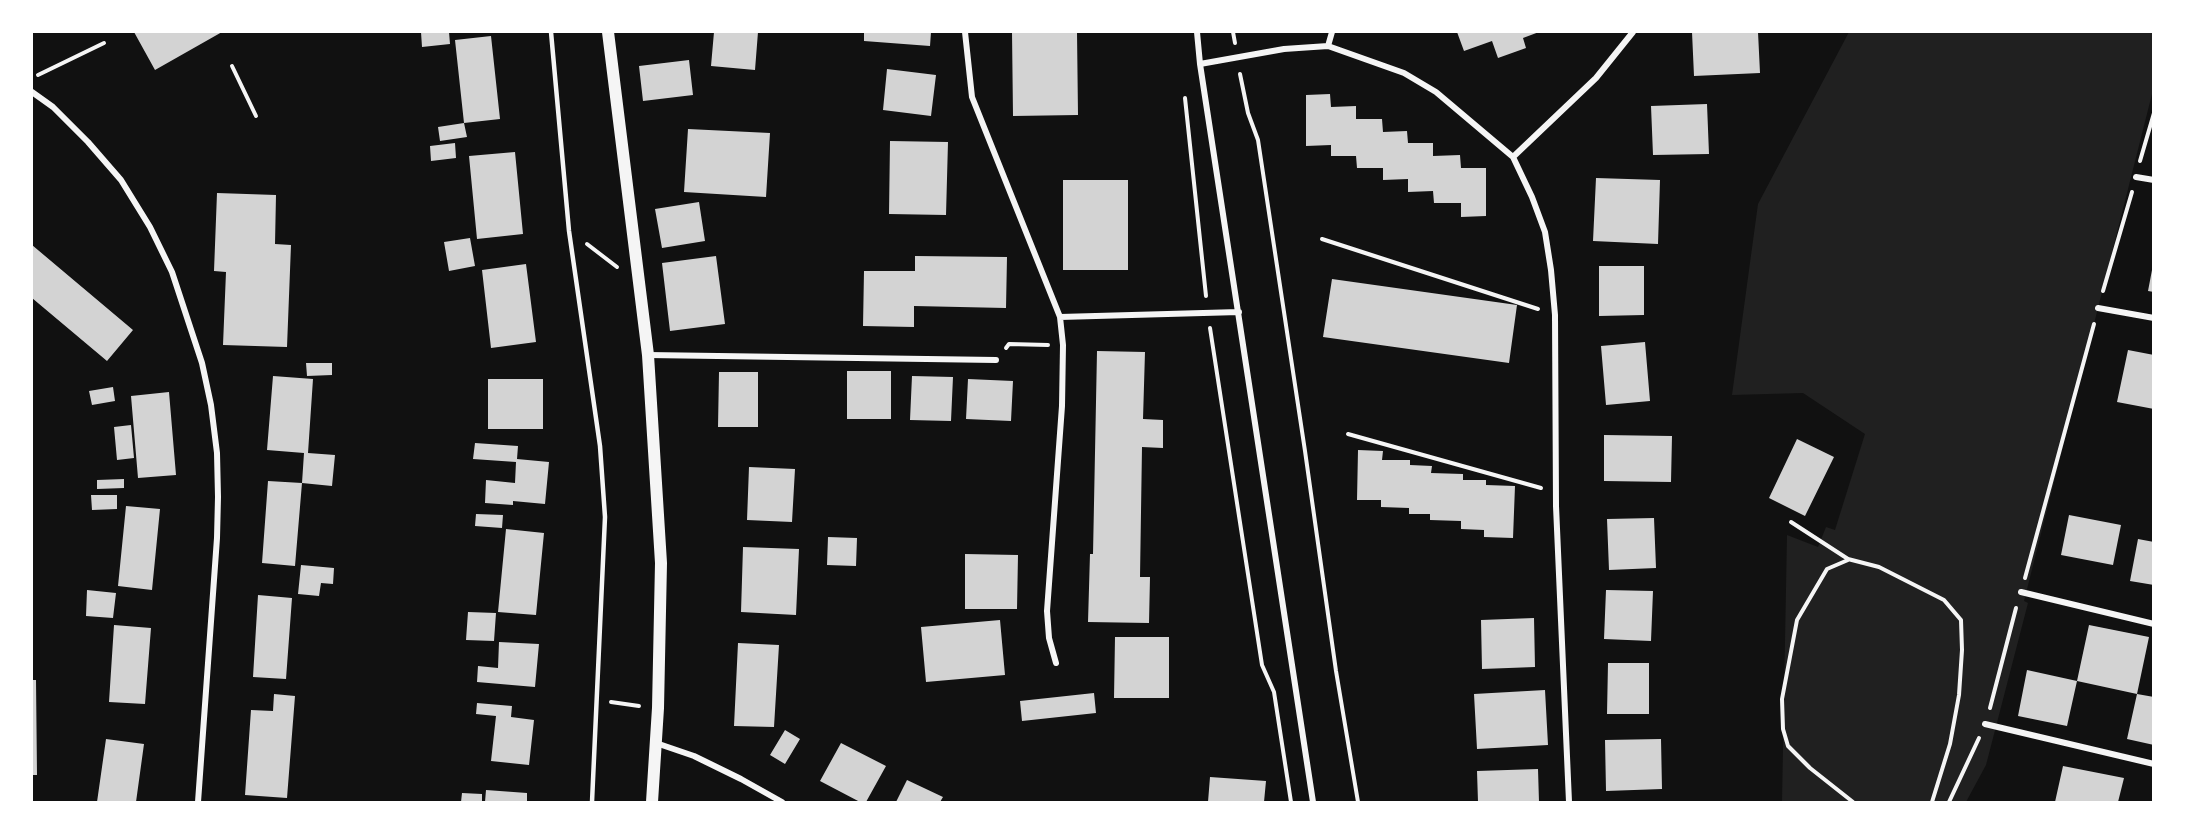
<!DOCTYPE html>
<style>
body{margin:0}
#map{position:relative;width:2185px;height:834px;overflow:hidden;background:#111;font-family:"Work Sans",sans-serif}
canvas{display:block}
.frame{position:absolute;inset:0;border:33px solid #fff;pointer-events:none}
</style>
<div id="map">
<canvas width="2185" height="834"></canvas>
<div class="frame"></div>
</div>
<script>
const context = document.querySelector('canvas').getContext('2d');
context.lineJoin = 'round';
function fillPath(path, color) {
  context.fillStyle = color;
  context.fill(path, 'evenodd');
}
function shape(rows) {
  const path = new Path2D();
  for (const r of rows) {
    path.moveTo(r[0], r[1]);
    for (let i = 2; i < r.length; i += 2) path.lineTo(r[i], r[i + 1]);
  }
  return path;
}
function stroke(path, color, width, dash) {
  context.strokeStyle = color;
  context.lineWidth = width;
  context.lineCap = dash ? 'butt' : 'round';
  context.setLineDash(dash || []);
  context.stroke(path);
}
fillPath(shape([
 [1849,32,2153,32,2153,90,2024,601,2028,603,1986,765,1966,802,1782,802,1787,535,1818,547,1826,527,1835,530,1865,434,1803,393,1732,395,1758,204]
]), '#202020');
fillPath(shape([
 [134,32,222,32,155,70],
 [421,32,449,32,450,44,422,47],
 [714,32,758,32,755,70,711,66],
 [864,32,931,32,930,46,864,41],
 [1012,32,1077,32,1078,115,1013,116],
 [1457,32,1539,32,1523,38,1526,48,1498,58,1492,41,1464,51],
 [1692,32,1758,32,1760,73,1694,76],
 [491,36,500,119,464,123,455,40],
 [689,60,693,95,643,101,639,66],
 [887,69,936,75,931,116,883,110],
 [1330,94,1331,107,1356,106,1356,119,1382,119,1383,132,1407,131,1408,143,1433,143,1433,156,1460,155,1461,168,1486,168,1486,216,1461,217,1461,203,1434,203,1433,191,1408,192,1408,179,1383,180,1383,168,1357,168,1356,156,1331,156,1331,145,1306,146,1306,95],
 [1707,104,1709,154,1653,155,1651,106],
 [464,123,467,137,440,141,438,127],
 [688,129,770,133,766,197,684,192],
 [890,141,948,142,946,215,889,214],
 [455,143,456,158,431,161,430,146],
 [515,152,523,234,477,239,469,156],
 [1596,178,1660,180,1658,244,1593,241],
 [1063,180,1128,180,1128,270,1063,270],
 [217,193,276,195,275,244,291,245,287,347,223,345,226,272,214,271],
 [699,202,705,241,662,248,655,209],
 [470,238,475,266,449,271,444,242],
 [32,245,133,330,107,361,32,298],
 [716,256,725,324,670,331,662,263],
 [915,256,1007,257,1006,308,914,306,914,327,863,326,864,271,915,271],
 [526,264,536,342,491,348,482,270],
 [1599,266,1644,266,1644,315,1599,316],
 [2152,270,2154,270,2154,292,2148,291],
 [1332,279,1517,305,1509,363,1323,337],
 [1645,342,1650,401,1606,405,1601,346],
 [2128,350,2154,355,2154,409,2117,402],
 [1097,351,1145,352,1143,419,1163,420,1163,448,1142,447,1140,577,1150,577,1149,623,1088,622,1090,554,1093,554],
 [306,363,332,363,332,375,307,376],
 [847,371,891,371,891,419,847,419],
 [719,372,758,372,758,427,718,427],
 [273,376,313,379,308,453,335,455,332,486,302,483,304,453,267,450],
 [912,376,953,377,951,421,910,420],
 [488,379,543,379,543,429,488,429],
 [968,379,1013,381,1011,421,966,419],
 [113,387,115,401,92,405,89,391],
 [169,392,176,475,138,478,131,396],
 [131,425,134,458,117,460,114,427],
 [1604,435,1672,436,1671,482,1604,481],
 [1797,439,1834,457,1805,516,1769,498],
 [475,443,518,446,517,459,549,462,545,504,513,501,513,505,485,503,486,480,515,483,516,462,473,459],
 [1358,450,1383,451,1382,460,1410,460,1410,465,1432,466,1431,473,1463,474,1463,480,1486,480,1486,485,1515,486,1513,538,1484,537,1484,530,1461,529,1461,521,1430,520,1430,514,1409,514,1409,508,1381,507,1381,500,1357,500],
 [749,467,795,469,792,522,747,520],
 [124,479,124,488,97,489,97,480],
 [268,481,302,483,295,566,262,563],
 [91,495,117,495,117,509,92,510],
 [126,506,160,509,152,590,118,586],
 [476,514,503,515,502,528,475,526],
 [2069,515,2121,525,2113,565,2061,555],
 [1654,518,1656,568,1609,570,1607,519],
 [506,529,544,533,536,615,498,612],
 [828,537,857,538,856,566,827,565],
 [2138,539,2154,542,2154,585,2130,581],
 [743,547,799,549,796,615,741,612],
 [965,554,1018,555,1017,609,965,609],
 [301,565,334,568,333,584,321,583,319,596,298,594],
 [87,590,116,593,113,618,86,616],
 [1606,590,1653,591,1651,641,1604,639],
 [258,595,292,598,286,679,253,677],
 [468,612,496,613,494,641,466,640],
 [1534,618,1535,667,1482,669,1481,620],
 [1000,620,1005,675,926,682,921,627],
 [114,625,151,628,145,704,109,702],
 [2089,625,2149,637,2137,694,2077,681,2067,726,2018,716,2027,670,2077,681],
 [1115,637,1169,637,1169,698,1114,698],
 [499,642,539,644,535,687,477,682,478,666,498,668],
 [738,643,779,645,774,727,734,726],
 [1608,663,1649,663,1649,714,1607,714],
 [32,680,36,680,37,775,32,775],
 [1545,690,1548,745,1477,749,1474,694],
 [1094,693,1096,713,1022,721,1020,701],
 [274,694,295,696,287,798,245,795,251,710,273,711],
 [2137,694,2154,697,2154,745,2127,739],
 [477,703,512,706,511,717,534,720,529,765,491,761,496,716,476,714],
 [785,730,800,739,785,764,770,755],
 [106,739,144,744,136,802,97,802],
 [1661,739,1662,789,1606,791,1605,740],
 [841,743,886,766,866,802,860,802,820,781],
 [2063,766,2124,778,2118,802,2055,802],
 [1538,769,1539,802,1478,802,1477,771],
 [1210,777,1266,781,1264,802,1208,802],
 [907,780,943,797,940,802,896,802],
 [486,790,527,793,527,802,485,802],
 [462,793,482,794,482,802,461,802]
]), '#d3d3d3');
stroke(shape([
 [1233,32,1235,43],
 [232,66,256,116],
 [1240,74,1248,113,1258,140,1305,451,1336,671,1358,802],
 [38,75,104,43],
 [1185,98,1206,296],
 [2140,161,2154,113],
 [1322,239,1538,309],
 [587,244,617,267],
 [2103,291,2132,192],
 [1210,328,1262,665,1274,692,1291,802],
 [1006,348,1009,344,1048,345],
 [1348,434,1541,488],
 [1791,522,1848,559,1879,567,1944,600,1961,620,1962,650,1959,695,1950,744,1932,802],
 [1848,560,1827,569,1797,620,1782,699,1783,729,1788,746,1810,768,1853,802],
 [2025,578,2094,324],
 [611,702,639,706],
 [1990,708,2016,608],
 [1949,802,1979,738]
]), '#f5f5f5', 4);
stroke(shape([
 [551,32,569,231,600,446,605,517,592,802]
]), '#f5f5f5', 4.5);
stroke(shape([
 [965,32,972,97,1060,317,1063,345,1062,406,1047,611,1049,638,1056,663],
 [1197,32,1200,64,1313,802],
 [1328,46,1332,32],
 [1200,64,1284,49,1328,46,1404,73,1436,92,1513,157,1532,197,1545,232,1551,270,1555,315,1556,506,1569,802],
 [32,92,53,107,88,142,121,180,150,227,172,272,202,363,211,405,217,453,218,497,217,538,198,802],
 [1513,157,1596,78,1633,32],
 [2136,177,2154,180],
 [2098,308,2154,318],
 [1060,317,1239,312],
 [648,355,996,360],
 [2021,592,2154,624],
 [1985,724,2154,764],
 [656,743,694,756,741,779,782,802]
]), '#f5f5f5', 6);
stroke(shape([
 [608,32,648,355,661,563,658,708,652,802]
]), '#f5f5f5', 12);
</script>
